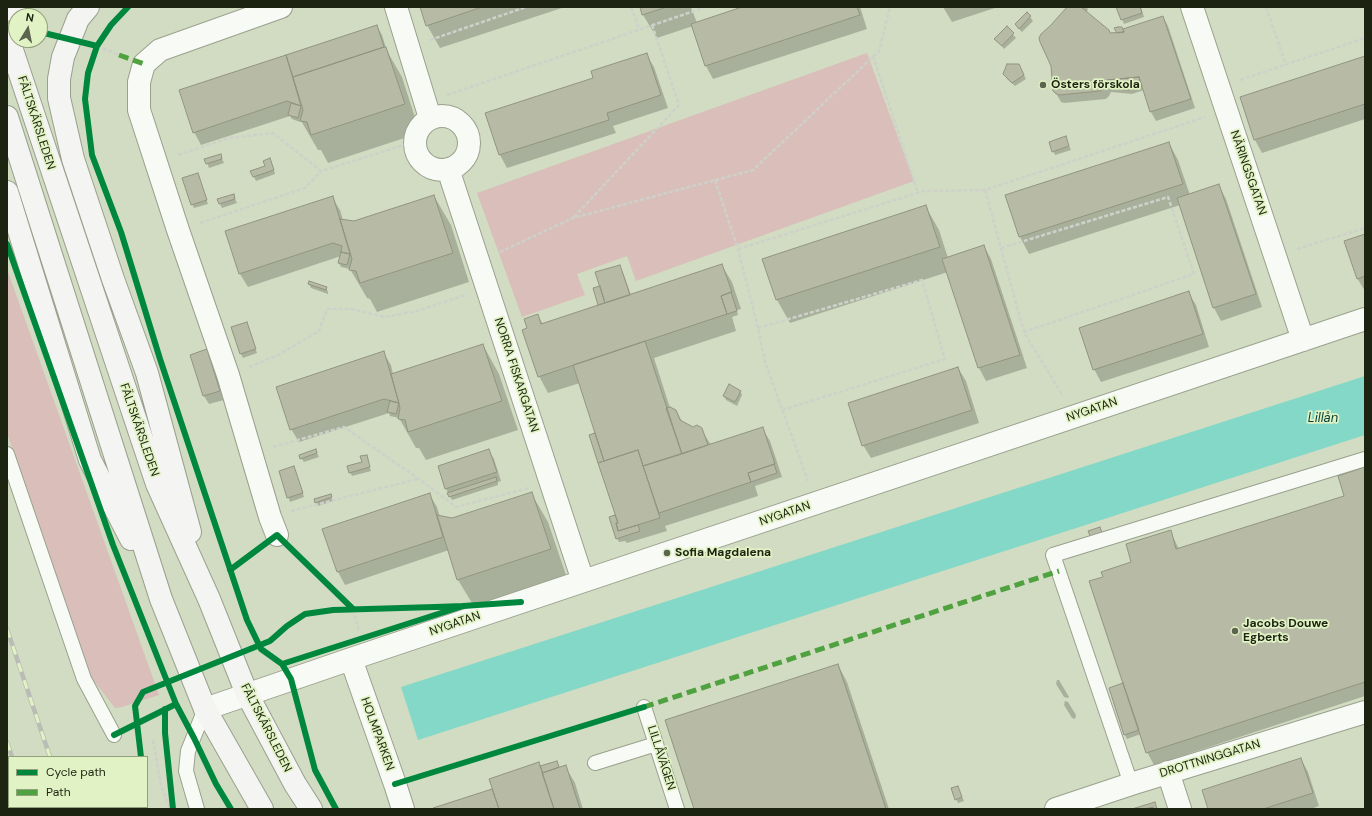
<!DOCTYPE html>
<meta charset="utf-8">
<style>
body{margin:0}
#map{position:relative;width:1372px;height:816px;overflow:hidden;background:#d2dcc2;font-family:"DM Sans",sans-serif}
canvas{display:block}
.frame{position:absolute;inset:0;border:8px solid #1c2311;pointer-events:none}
.legend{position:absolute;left:8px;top:756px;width:140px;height:52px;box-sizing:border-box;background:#e1f3c4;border:1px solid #92a07c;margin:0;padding:5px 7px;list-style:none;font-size:12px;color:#1c2311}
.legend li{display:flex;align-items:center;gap:8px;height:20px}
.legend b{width:20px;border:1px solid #92a07c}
.north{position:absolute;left:8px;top:8px;width:40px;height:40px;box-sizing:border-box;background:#e1f3c4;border:1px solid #92a07c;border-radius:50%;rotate:10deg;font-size:11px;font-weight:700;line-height:16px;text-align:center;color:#1c2311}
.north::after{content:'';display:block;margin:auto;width:14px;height:18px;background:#5c644f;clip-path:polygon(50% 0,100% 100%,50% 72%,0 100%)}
</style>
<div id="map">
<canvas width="1372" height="816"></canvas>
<div class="frame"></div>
<ul class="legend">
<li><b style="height:5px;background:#00873e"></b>Cycle path</li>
<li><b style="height:5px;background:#4fa23f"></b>Path</li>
</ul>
<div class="north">N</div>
</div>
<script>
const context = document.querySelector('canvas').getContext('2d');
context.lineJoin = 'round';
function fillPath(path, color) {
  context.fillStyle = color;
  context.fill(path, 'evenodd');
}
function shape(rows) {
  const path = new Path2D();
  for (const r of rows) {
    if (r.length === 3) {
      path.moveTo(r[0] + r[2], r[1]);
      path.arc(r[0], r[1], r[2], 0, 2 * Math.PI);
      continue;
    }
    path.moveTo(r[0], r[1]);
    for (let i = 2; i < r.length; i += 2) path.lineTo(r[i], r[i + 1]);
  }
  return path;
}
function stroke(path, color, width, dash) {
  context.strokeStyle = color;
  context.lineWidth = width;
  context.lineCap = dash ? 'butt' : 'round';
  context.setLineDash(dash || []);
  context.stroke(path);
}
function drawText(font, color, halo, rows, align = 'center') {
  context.font = font + ' "DM Sans",sans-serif';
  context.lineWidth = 3.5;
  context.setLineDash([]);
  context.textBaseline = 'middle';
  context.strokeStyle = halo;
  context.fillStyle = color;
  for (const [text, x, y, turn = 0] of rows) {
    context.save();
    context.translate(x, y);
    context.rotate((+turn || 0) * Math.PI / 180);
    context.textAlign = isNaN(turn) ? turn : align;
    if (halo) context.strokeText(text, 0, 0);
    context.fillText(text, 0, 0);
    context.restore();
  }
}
fillPath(shape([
 [867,53,914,181,636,281,627,256,577,274,585,295,522,317,477,193],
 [7,269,159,695,122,707,115,708,90,676,7,433]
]), '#d9beb9');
fillPath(shape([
 [1365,376,1365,435,418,740,401,687]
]), '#84d8c7');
fillPath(shape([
 [421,7,565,7,440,48,427,25],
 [641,7,691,7,697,23,745,7,860,7,867,29,713,79,706,66,693,26,657,38,643,15],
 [943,7,998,7,952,22],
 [1068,7,1087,7,1088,10,1086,12,1110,34,1118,34,1123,30,1163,17,1168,26,1195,108,1156,121,1151,112,1144,90,1132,94,1111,92,1109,96,1106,99,1064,103,1061,102,1054,90,1052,26],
 [1117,7,1141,7,1144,17,1124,24],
 [1027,13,1033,21,1022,32,1019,29],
 [377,26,382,35,387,51,402,77,420,133,328,163,321,150,318,150,300,119,300,122,292,119,290,116,201,145,194,132,286,56,288,60],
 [1007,27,1016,38,1004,49,996,39],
 [646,54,654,67,668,108,613,126,616,133,507,168,500,155,486,114,594,79],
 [1365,57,1365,119,1262,153,1255,140],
 [1021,69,1026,79,1015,86,1007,79,1004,74],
 [1065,137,1071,150,1055,155,1053,151],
 [1169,143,1178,160,1190,195,1219,186,1226,199,1262,307,1221,321,1214,308,1180,205,1029,254,1020,237],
 [220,155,224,163,209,168,206,160],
 [272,164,275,174,256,181,254,177],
 [198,174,208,204,194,208,192,204],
 [233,195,237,203,222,208,220,204],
 [434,196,451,225,469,282,377,312,370,299,367,298,350,269,341,267,339,263,341,256,248,287,240,274,226,232,332,197,340,210,343,220,354,222],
 [926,207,939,230,948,258,984,246,991,259,1027,368,986,381,979,368,948,272,790,323,777,300,764,259],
 [1365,235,1365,291,1357,278],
 [619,266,624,275,631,295,722,266,732,282,741,309,737,310,738,315,732,317,736,331,654,358,670,408,676,410,683,423,692,428,701,429,711,445,762,428,770,441,782,477,755,486,758,496,665,526,667,531,627,543,625,541,619,542,617,538,615,516,618,519,590,436,597,433,580,383,548,393,539,376,528,329,537,315,543,324,600,306,601,286],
 [310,282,326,288,328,292,328,294,311,288,309,284],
 [1188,292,1196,305,1209,347,1101,382,1094,369],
 [246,323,257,353,243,358,241,354],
 [483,345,499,374,518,430,426,460,419,448,416,448,399,418,390,416,389,413,299,442,291,429,383,352,391,365,393,374],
 [206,351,211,359,224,400,209,404,204,396],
 [958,368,966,381,979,423,871,458,863,445],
 [740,391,742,395,737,406,726,400,724,396],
 [316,451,319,457,304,462,301,458],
 [489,451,494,459,501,481,498,482,498,485,452,500,446,489,439,467],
 [366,456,371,471,352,476,350,472,363,463],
 [294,467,304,497,290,502,280,472],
 [1365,468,1365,696,1154,765,1147,752,1141,734,1127,739,1125,735,1125,689,1104,577,1133,563,1170,531,1179,549,1345,497],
 [531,493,548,522,567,578,475,608,458,580,449,550,345,585,338,572,429,494,437,507,440,517,452,519],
 [330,495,333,501,318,506,316,502],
 [838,665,847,682,889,809,695,809],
 [1057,680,1059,680,1069,697,1068,698,1064,697,1056,684],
 [1065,701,1068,702,1076,715,1075,719,1072,718,1064,705],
 [1301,759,1308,772,1319,806,1311,809,1209,809],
 [559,766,559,768,565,766,575,783,583,809,434,809,493,789,540,767],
 [958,787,964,801,958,803,956,799],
 [1154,803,1157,809,1135,809]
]), '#0003');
const building = shape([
 [420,7,482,7,426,26,420,7],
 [640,7,667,7,642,15,640,7],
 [742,7,857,7,860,15,705,66,691,24,742,7],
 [1067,7,1081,7,1109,30,1110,33,1124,32,1123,29,1163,16,1191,99,1150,112,1139,77,1107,80,1105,88,1100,91,1059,95,1055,93,1053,91,1051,66,1040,42,1039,38,1041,34,1051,25,1067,7],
 [1116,7,1140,7,1142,13,1121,20,1116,7],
 [1027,12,1031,16,1019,29,1015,24,1027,12],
 [377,25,384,47,293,77,286,55,377,25],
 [1007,26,1014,33,1002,46,994,39,1007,26],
 [1118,27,1122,27,1124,32,1117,33,1114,28,1118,27],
 [384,47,386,47,405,104,311,135,307,122,300,121,303,110,293,77,384,47],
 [647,53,661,95,607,113,609,120,499,155,485,113,593,78,591,71,647,53],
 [286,55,301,106,287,101,193,133,179,90,286,55],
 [1365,56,1365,104,1254,140,1240,97,1365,56],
 [1007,64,1019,64,1024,75,1012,83,1003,74,1007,64],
 [1139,77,1142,86,1129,90,1106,88,1107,80,1139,77],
 [291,103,301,106,298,118,288,115,291,103],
 [1066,136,1069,146,1052,152,1049,142,1066,136],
 [1169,142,1183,184,1019,237,1005,195,1169,142],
 [221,154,222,159,206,164,204,159,221,154],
 [270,158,274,170,253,177,250,171,265,166,263,161,270,158],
 [198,173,207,200,191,205,182,178,198,173],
 [1219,184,1256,294,1213,308,1177,198,1219,184],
 [234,194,235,199,219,204,217,199,234,194],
 [434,195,453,253,360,283,356,271,349,270,352,259,340,219,354,221,434,195],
 [333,196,350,254,341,252,342,246,333,243,239,274,225,231,333,196],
 [926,205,940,247,776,300,762,259,926,205],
 [1365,234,1365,276,1357,279,1344,241,1365,234],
 [984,245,1020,355,978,368,942,259,984,245],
 [341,252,350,254,347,265,338,263,341,252],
 [722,264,732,292,721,296,727,314,538,377,522,330,527,328,524,319,538,314,541,324,722,264],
 [620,265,630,295,605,303,595,272,620,265],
 [309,281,327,287,326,290,308,284,309,281],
 [600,286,605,303,598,305,593,288,600,286],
 [1189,291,1203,334,1093,370,1079,328,1189,291],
 [731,292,737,311,727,314,721,296,731,292],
 [247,322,256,349,240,354,231,327,247,322],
 [645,341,682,454,643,466,638,450,604,461,573,365,645,341],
 [483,344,502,401,408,432,405,420,398,419,400,408,391,374,483,344],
 [207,349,220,391,203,396,190,355,207,349],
 [384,351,399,403,384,399,290,430,276,387,384,351],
 [958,367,972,410,862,446,848,403,958,367],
 [729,384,741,391,735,402,723,396,729,384],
 [390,401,399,403,396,414,387,412,390,401],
 [670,407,676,410,680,420,693,427,697,425,702,428,708,445,682,454,666,408,670,407],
 [763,427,775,464,748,473,751,482,659,513,643,466,763,427],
 [595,433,604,461,598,463,589,435,595,433],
 [316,449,317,453,300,459,299,455,316,449],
 [489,449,497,472,445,489,438,466,489,449],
 [638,450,660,518,618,531,616,523,618,523,598,463,638,450],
 [367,455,370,467,349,473,347,466,362,462,360,456,367,455],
 [774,464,777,473,751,482,748,473,774,464],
 [294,466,303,493,287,498,279,471,294,466],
 [1365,467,1365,682,1146,753,1089,581,1103,577,1101,572,1131,562,1126,544,1171,530,1176,549,1344,496,1338,476,1365,467],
 [496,477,497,481,449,497,447,493,496,477],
 [532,492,551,549,457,580,437,515,452,518,532,492],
 [430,493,443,537,337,572,322,529,430,493],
 [331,494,332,497,315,503,314,499,331,494],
 [615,515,618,523,616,523,618,531,638,525,640,531,616,539,609,517,615,515],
 [1100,527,1103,536,1092,540,1088,531,1100,527],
 [838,664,886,809,694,809,665,720,838,664],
 [1123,683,1139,730,1124,735,1109,688,1123,683],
 [1301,758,1313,793,1263,809,1208,809,1202,790,1301,758],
 [557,761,559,767,543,773,540,766,557,761],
 [539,762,554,809,499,809,489,779,539,762],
 [566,765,580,809,554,809,542,773,566,765],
 [958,786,962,797,955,800,951,788,958,786],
 [492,789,499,809,433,809,433,808,492,789],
 [1155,802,1157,809,1153,809,1153,807,1145,809,1132,809,1155,802]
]);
fillPath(building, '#b7bba6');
stroke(building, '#919480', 1);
const lane = shape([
 [7,454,84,679,114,735],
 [644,707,677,809],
 [595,763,656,744],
 [1131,784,1053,555,1365,459],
 [197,809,186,771,188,751,205,709]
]);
const street = shape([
 [396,7,430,118],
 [1192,7,1303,340],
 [442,143,27],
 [448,169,583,581],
 [277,535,270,517,228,375,178,230,139,110,139,82,144,64,160,50,281,7],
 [351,659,395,784,403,809],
 [205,709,351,659,1365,319],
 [1168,772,1180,809],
 [1056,809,1131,784,1365,712]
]);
const secondary = shape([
 [88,7,78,19,63,57,59,79,59,98,73,159,113,279,147,373,190,532],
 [7,10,15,7],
 [7,35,157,484,209,599,247,694,295,784,311,809],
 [7,117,161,599,205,709,262,809],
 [7,192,90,460,131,539]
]);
stroke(lane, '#99a18d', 16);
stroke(street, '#99a18d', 24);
stroke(secondary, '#99a18d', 24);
stroke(shape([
 [631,7,639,29],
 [1266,7,1286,65],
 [430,40,526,7],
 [97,46,119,55],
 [873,56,918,193],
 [1240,80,1365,38],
 [447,95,706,7],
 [178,155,229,138,273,133,321,171,414,142],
 [715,180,738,249,758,328,765,362,808,481],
 [985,190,1024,332],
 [574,217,679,105,652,25],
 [200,223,305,188,321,171],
 [1001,248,1168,197,1194,274,1024,332,1063,396],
 [738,249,924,191,985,190,1205,117],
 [1297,249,1365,228],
 [500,252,573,218,753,170,879,51,890,7],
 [758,328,922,280,945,359,782,410],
 [249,367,278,355,319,331,327,309,351,309,385,317,417,311,466,295],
 [273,447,344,427,419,479,456,507,529,488],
 [291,511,418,479],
 [353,609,359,632],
 [153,740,161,785,170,809],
 [132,807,132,809]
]), '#ced1ca', 2.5, [4, 2]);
stroke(lane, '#f8faf6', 14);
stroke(street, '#f8faf6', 22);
stroke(secondary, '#f4f4f3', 22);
const rail = shape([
 [7,629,50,757],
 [7,742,12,757],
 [7,792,9,798],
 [12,807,12,809],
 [29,807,29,809],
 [66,807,67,809]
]);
stroke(rail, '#b9bdb5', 4.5);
stroke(rail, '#e1f3c4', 3, [9]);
stroke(shape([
 [119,55,144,64],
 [644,707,1059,571]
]), '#4fa23f', 5, [10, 5]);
stroke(shape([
 [40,32,97,46,111,25,128,7],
 [97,46,88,73,85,99,92,155,121,232,160,359,247,620,261,649,282,664,291,679,315,770,336,809],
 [7,244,113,545,176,704],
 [230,570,277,535,353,609],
 [463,606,521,602],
 [165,709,165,733,173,809],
 [114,735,176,704,194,738,216,784,231,809],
 [141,757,135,706,143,692,270,641,287,626,305,614,333,610,435,607,463,606,282,664],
 [395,784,644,707]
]), '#00873e', 6);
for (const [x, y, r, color] of [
 [1043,85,4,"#5c644f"],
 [667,553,4,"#5c644f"],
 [1235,631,4,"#5c644f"]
]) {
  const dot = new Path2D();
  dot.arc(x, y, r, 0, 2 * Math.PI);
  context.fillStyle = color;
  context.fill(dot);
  stroke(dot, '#e1f3c4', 1.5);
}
drawText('bold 12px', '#1c2311', '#e1f3c4', [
 ["Östers förskola",1051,85],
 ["Sofia Magdalena",675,553],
 ["Jacobs Douwe",1243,624],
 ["Egberts",1243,638]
], 'left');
drawText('12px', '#1c2311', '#e1f3c4', [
 ["FÄLTSKÄRSLEDEN",36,123,72],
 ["NÄRINGSGATAN",1248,173,71],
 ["NORRA FISKARGATAN",516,375,72],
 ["NYGATAN",1092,410,-19],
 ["FÄLTSKÄRSLEDEN",139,430,71],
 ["NYGATAN",785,514,-19],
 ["NYGATAN",455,624,-19],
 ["FÄLTSKÄRSLEDEN",266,728,63],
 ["HOLMPARKEN",377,734,70],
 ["LILLÅVÄGEN",661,758,72],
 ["DROTTNINGGATAN",1210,759,-17]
]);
drawText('italic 13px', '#043d38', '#e1f3c4', [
 ["Lillån",1323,419]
]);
</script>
